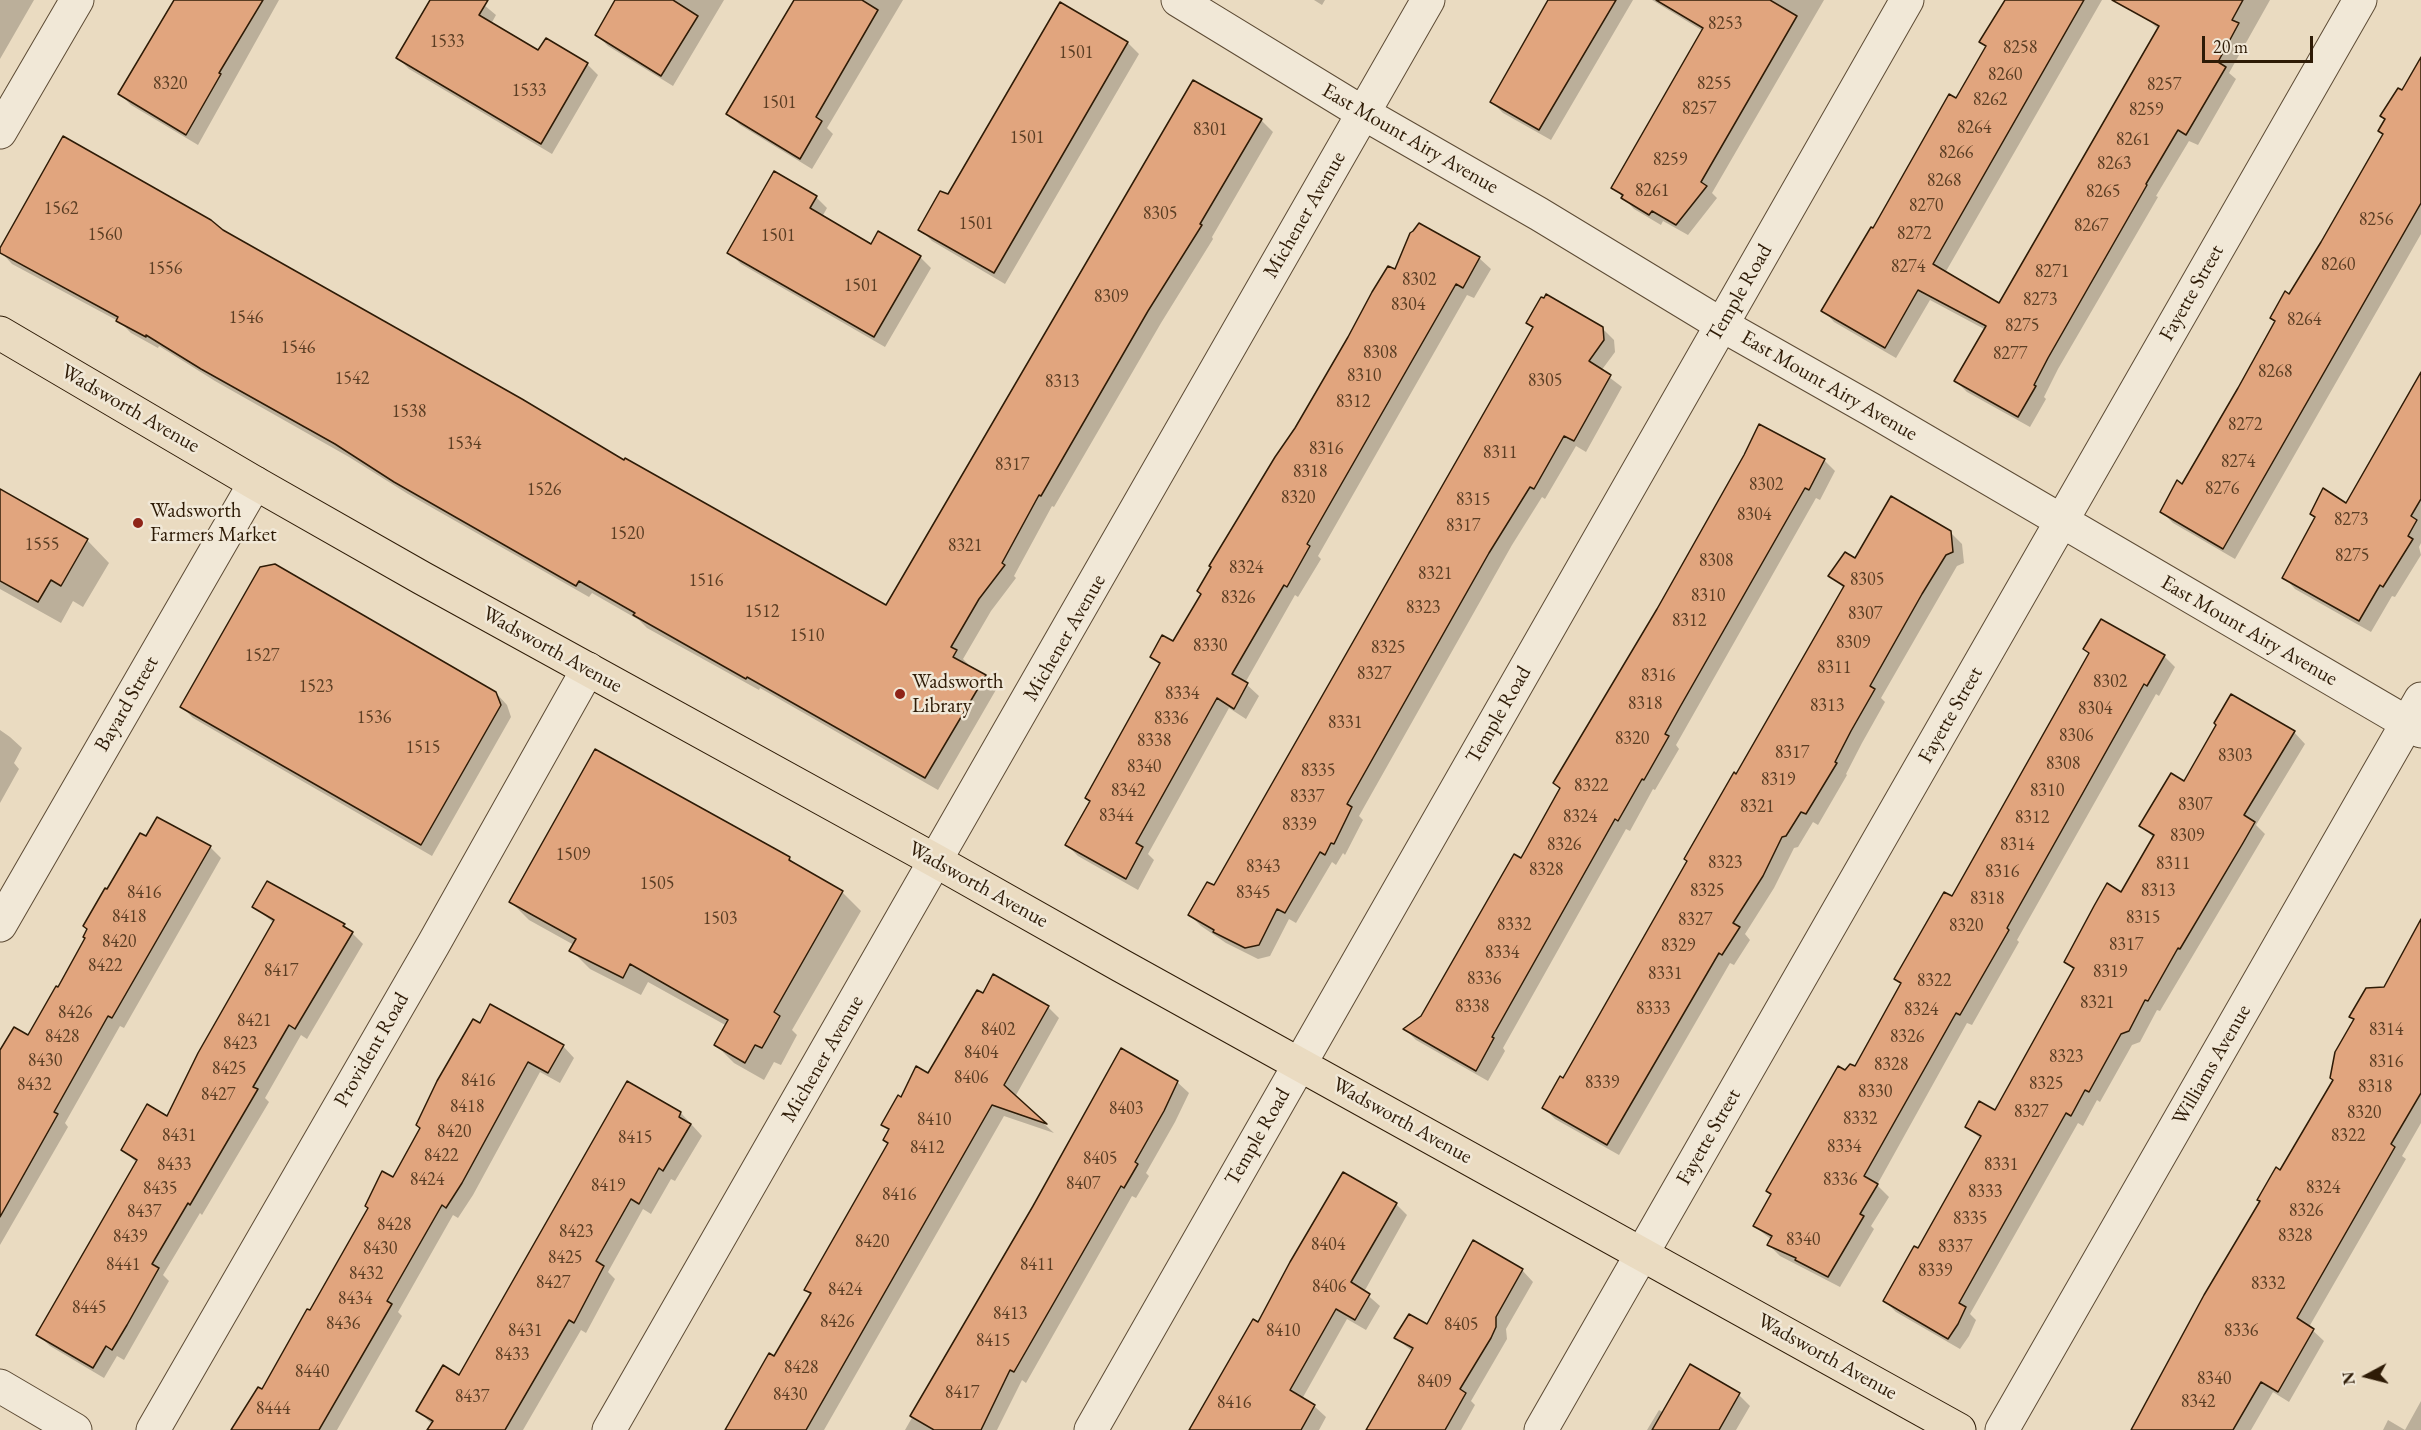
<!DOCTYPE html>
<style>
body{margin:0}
#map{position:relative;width:2421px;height:1430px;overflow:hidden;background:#eadbc1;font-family:"EB Garamond",serif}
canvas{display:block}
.north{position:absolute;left:2337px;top:1346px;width:60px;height:60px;-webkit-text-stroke:4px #f1e8d7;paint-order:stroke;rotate:263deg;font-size:16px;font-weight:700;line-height:24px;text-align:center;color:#2e1b06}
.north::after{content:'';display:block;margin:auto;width:21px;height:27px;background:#2e1b06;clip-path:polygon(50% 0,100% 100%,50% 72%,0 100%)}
.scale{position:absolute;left:2202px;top:36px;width:111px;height:27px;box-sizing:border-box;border:3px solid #2e1b06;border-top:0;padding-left:8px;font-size:18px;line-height:21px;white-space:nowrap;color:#2e1b06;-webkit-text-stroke:4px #f1e8d7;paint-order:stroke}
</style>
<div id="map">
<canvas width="2421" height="1430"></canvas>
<div class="north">N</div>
<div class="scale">20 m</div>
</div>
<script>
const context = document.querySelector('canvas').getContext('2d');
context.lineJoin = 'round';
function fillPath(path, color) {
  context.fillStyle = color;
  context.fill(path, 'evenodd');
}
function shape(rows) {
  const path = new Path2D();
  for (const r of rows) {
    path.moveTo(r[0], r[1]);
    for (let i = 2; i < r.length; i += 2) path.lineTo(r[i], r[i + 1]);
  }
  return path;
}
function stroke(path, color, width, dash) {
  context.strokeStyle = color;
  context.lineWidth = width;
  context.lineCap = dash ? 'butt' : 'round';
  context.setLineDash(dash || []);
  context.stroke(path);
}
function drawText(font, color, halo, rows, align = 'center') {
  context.font = font + ' "EB Garamond",serif';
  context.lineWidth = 5;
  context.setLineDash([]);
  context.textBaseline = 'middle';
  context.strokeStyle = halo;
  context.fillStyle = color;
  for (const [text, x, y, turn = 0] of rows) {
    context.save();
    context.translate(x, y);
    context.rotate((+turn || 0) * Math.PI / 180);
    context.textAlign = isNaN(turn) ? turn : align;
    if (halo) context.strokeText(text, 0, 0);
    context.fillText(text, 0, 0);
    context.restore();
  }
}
fillPath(shape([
 [0,0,34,0,0,59],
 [174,0,279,0,198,145,131,105,120,94],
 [432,0,478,0,496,15,491,24,538,52,587,64,598,75,552,154,409,69,398,58],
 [617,0,724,0,673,86,608,46,597,35],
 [795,0,903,0,827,128,833,134,812,169,740,125,728,114],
 [1314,0,1325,0,1322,5],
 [1550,0,1633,0,1551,140,1503,113,1492,102],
 [1652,0,1824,0,1712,193,1717,198,1688,235,1663,221,1661,225,1634,209,1613,187,1703,31],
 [2005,0,2102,0,1945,273,2000,305,2158,29,2147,18,2158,0,2270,0,2229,73,2236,79,2198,145,2189,141,2156,196,2158,197,2058,369,2044,397,2046,399,2030,427,1967,392,1956,381,1986,330,1930,300,1896,358,1834,322,1823,310,1957,100,1987,47,1981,41],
 [1061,4,1128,43,1139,54,1005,284,932,241,920,229,948,196],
 [2421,60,2421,234,2235,559,2173,523,2162,512,2183,486,2289,296,2322,243,2384,135,2402,92],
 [1261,120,1273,132,1212,237,1213,239,1161,323,1054,507,1052,506,1014,576,1016,578,991,611,963,659,968,664,967,666,985,676,997,688,938,790,760,688,759,690,647,628,639,620,592,593,589,597,408,494,349,457,215,381,159,346,158,348,131,333,120,322,12,264,0,251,222,232,625,462,886,607],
 [816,197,827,208,822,217,871,246,920,257,931,268,885,347,741,264,729,253],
 [1479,258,1491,269,1474,298,1467,295,1318,556,1321,559,1298,597,1295,595,1245,683,1259,696,1246,719,1229,708,1148,854,1154,860,1138,890,1078,856,1067,845,1091,802,1087,798,1160,665,1151,656,1174,643,1396,271],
 [1528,323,1602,328,1614,340,1615,352,1601,371,1622,387,1586,452,1576,446,1545,499,1542,497,1512,545,1359,816,1363,820,1345,855,1343,853,1336,865,1332,862,1296,923,1289,919,1270,956,1258,959,1226,943,1201,926,1189,914,1215,887,1534,329],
 [2421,375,2421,543,2419,547,2421,555,2395,597,2392,596,2371,632,2295,589,2284,577,2316,518,2311,514,2347,505],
 [1824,460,1835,471,1820,500,1816,498,1676,745,1679,749,1655,790,1653,789,1630,831,1626,829,1503,1048,1505,1051,1488,1081,1416,1040,1405,1029,1422,1017,1522,860,1561,790,1555,783],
 [0,491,87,540,109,563,83,607,73,601,61,623,0,589],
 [1950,532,1962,544,1964,563,1957,566,1881,698,1885,702,1862,743,1846,774,1847,775,1818,825,1813,822,1798,847,1794,848,1774,888,1745,934,1750,940,1734,965,1730,963,1619,1155,1555,1119,1544,1108,1563,1080,1845,589,1830,576,1855,560],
 [2085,649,2164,656,2175,667,2159,696,2156,694,2017,940,2019,942,1972,1025,1967,1023,1877,1185,1889,1197,1871,1226,1874,1229,1840,1287,1780,1256,1769,1245,1772,1240,1754,1226,1846,1072,1856,1068,1902,984,1896,978,1953,898,2090,654],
 [496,693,507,705,511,717,432,856,193,718,182,707],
 [0,730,10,737,22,748,14,763,19,769,0,803],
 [2294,732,2305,744,2256,825,2265,834,2160,1011,2157,1010,2140,1042,2132,1045,2100,1102,2097,1100,2083,1126,2078,1123,1970,1314,1976,1320,1969,1336,1960,1349,1896,1312,1885,1301,1918,1250,1981,1139,1967,1127,1996,1112,2074,970,2065,962,2122,894,2154,838,2141,826,2185,783],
 [147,838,210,847,221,858,124,1028,120,1026,65,1123,68,1127,0,1245,0,1058,29,1037,59,990,86,938],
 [789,858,800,868,842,892,861,911,792,1030,797,1035,781,1065,774,1062,764,1080,734,1063,716,1045,727,1026,648,982,641,995,590,969,571,950,574,945,529,920,510,901],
 [254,907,344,925,363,944,307,1039,301,1035,265,1098,269,1102,202,1215,200,1213,163,1275,169,1281,124,1360,117,1356,104,1378,50,1346,38,1335,137,1163,123,1150,168,1118,274,923],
 [2421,922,2421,1123,2402,1156,2406,1159,2309,1327,2324,1341,2289,1402,2273,1392,2251,1430,2132,1430,2335,1080],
 [983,995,1048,1007,1059,1018,1015,1097,1054,1133,1004,1116,824,1430,727,1430,775,1358,811,1295,806,1290,890,1144,889,1131,882,1124,901,1099,929,1075],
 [480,1025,563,1046,574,1058,560,1083,540,1072,473,1195,458,1218,453,1215,398,1312,402,1316,337,1430,233,1430,262,1391,393,1179],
 [1177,1082,1189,1093,1175,1122,1146,1173,1149,1176,1136,1198,1132,1196,1026,1383,1022,1380,997,1430,905,1430,1000,1263],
 [627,1083,681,1113,702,1136,675,1181,671,1179,651,1214,643,1209,608,1272,615,1279,586,1333,581,1330,523,1430,429,1430,432,1424,418,1411,460,1377],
 [1396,1204,1407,1215,1364,1292,1380,1306,1366,1330,1347,1319,1302,1399,1314,1406,1326,1417,1319,1430,1191,1430,1259,1324],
 [1522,1270,1533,1282,1506,1329,1507,1339,1471,1401,1475,1405,1461,1430,1368,1430,1413,1352,1396,1338,1427,1326],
 [1691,1366,1739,1395,1750,1406,1736,1430,1647,1430,1659,1410,1664,1413],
 [2421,1401,2421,1430,2383,1430,2388,1420,2405,1430]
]), '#0003');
const building = shape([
 [174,0,263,0,219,73,221,74,186,135,118,94,174,0],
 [430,0,488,0,479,15,538,50,546,38,588,63,541,144,396,58,430,0],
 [615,0,673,0,698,16,661,76,595,35,615,0],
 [794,0,862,0,878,10,816,117,822,121,800,159,726,114,794,0],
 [1548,0,1616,0,1539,130,1490,102,1548,0],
 [1656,0,1770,0,1797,16,1701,182,1707,186,1676,225,1652,211,1649,215,1621,198,1623,195,1611,188,1703,28,1656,0],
 [2005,0,2084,0,1933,264,1999,303,2159,26,2112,0,2243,0,2232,20,2239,23,2218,62,2226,67,2186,135,2178,130,2146,184,2147,185,2048,358,2034,385,2036,386,2018,417,1954,381,1986,326,1918,290,1885,348,1821,311,1871,227,1873,228,1949,94,1956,98,1986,46,1979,42,2005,0],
 [1060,2,1128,42,994,273,918,230,940,191,948,194,1060,2],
 [2421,57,2421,203,2223,549,2160,512,2177,480,2182,484,2238,388,2275,321,2270,318,2285,291,2289,294,2321,242,2383,134,2378,131,2385,119,2380,116,2398,88,2402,90,2421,57],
 [1193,80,1262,119,1200,224,1202,225,1148,311,1041,496,1039,495,1002,563,1005,565,979,599,951,647,957,650,953,657,986,675,925,778,747,677,746,679,633,615,635,613,579,581,576,586,394,482,335,444,201,369,146,335,146,337,116,321,118,317,0,253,0,248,63,136,211,220,223,230,522,399,624,460,625,458,886,605,1193,80],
 [774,171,817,196,810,208,871,244,878,231,921,256,874,337,727,253,774,171],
 [1419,223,1480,257,1463,288,1456,284,1307,544,1310,546,1287,587,1284,585,1232,674,1248,683,1234,709,1217,698,1136,843,1143,847,1126,879,1065,845,1090,801,1085,798,1160,663,1150,657,1162,635,1173,641,1201,594,1197,591,1211,567,1209,566,1275,457,1295,428,1348,337,1372,292,1388,266,1395,269,1410,233,1413,231,1419,223],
 [1546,294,1603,327,1604,340,1589,361,1611,375,1574,441,1564,436,1534,489,1530,487,1489,553,1347,804,1352,807,1334,844,1331,843,1325,855,1320,852,1285,913,1277,909,1259,945,1245,948,1213,932,1214,930,1188,915,1207,882,1214,885,1533,327,1526,323,1541,297,1544,298,1546,294],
 [2421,372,2421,499,2411,516,2417,520,2408,536,2413,539,2383,587,2380,585,2359,621,2282,578,2315,517,2310,514,2323,488,2346,503,2421,372],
 [1759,424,1825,459,1809,490,1805,488,1680,707,1665,734,1669,736,1644,780,1642,779,1618,821,1615,819,1492,1037,1494,1038,1476,1071,1403,1029,1421,1016,1514,854,1521,858,1560,788,1553,783,1657,609,1744,455,1759,424],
 [0,489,88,539,61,586,51,580,38,602,0,581,0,489],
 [1891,496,1951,531,1953,552,1946,555,1922,594,1870,686,1875,689,1851,731,1835,762,1837,763,1806,814,1801,812,1786,836,1782,837,1763,876,1733,923,1740,927,1722,955,1719,953,1607,1145,1542,1108,1560,1076,1563,1078,1594,1024,1687,861,1684,859,1734,772,1736,774,1844,586,1828,576,1845,552,1855,558,1891,496],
 [275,564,496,692,501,705,421,845,180,707,260,567,275,564],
 [2101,619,2165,655,2147,686,2144,684,2007,928,2009,930,1960,1015,1956,1013,1864,1176,1878,1184,1860,1214,1864,1216,1828,1277,1795,1260,1796,1258,1767,1245,1772,1236,1753,1226,1771,1194,1766,1191,1838,1066,1845,1070,1850,1064,1855,1066,1901,983,1894,979,1944,892,1952,896,2089,653,2083,649,2101,619],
 [2231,694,2295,731,2244,815,2255,822,2243,843,2180,949,2178,948,2148,1001,2145,1000,2129,1031,2121,1034,2089,1092,2085,1090,2071,1116,2066,1113,1959,1303,1966,1307,1958,1324,1948,1339,1883,1301,1914,1246,1918,1248,1981,1136,1965,1127,1979,1101,1995,1110,2074,968,2064,962,2094,906,2107,883,2121,892,2154,835,2139,826,2171,773,2184,781,2216,725,2214,723,2231,694],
 [595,749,790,857,789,860,843,891,774,1012,780,1016,762,1048,755,1045,745,1063,714,1045,728,1020,630,964,623,978,569,951,576,939,509,902,595,749],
 [157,817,211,846,112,1018,108,1016,54,1112,58,1114,0,1217,0,1050,14,1027,28,1035,56,986,58,987,85,938,83,937,87,929,83,926,105,888,107,889,140,833,146,836,157,817],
 [267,881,345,924,343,926,353,932,295,1029,289,1025,253,1087,258,1089,190,1205,188,1203,152,1264,159,1268,127,1325,112,1350,106,1346,93,1368,36,1335,137,1160,121,1150,147,1104,167,1116,198,1053,274,920,252,907,267,881],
 [2421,919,2421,1093,2391,1144,2395,1147,2297,1318,2314,1329,2278,1392,2261,1382,2233,1430,2131,1430,2204,1295,2260,1201,2257,1200,2276,1167,2280,1170,2333,1080,2330,1078,2335,1052,2354,1019,2349,1017,2366,988,2384,987,2421,919],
 [993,974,1049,1006,1004,1085,1047,1124,992,1105,806,1430,725,1430,769,1353,774,1356,811,1293,804,1290,888,1143,883,1140,889,1129,881,1125,898,1095,901,1097,916,1066,928,1073,977,990,983,993,993,974],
 [490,1004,564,1045,548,1073,528,1062,462,1183,446,1208,442,1205,387,1301,392,1304,319,1430,231,1430,258,1387,262,1389,307,1309,310,1310,368,1208,365,1206,382,1171,393,1177,420,1128,416,1125,437,1081,473,1019,480,1023,490,1004],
 [1121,1048,1178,1081,1164,1111,1135,1162,1138,1164,1124,1188,1121,1186,1014,1372,1010,1370,981,1430,934,1430,910,1416,1033,1206,1121,1048],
 [627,1081,681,1112,679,1117,691,1124,663,1171,659,1168,639,1204,631,1199,596,1261,604,1266,574,1323,569,1320,505,1430,427,1430,433,1421,416,1411,443,1365,459,1375,627,1081],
 [1343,1172,1397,1203,1351,1282,1370,1294,1355,1320,1336,1309,1290,1390,1315,1405,1301,1430,1189,1430,1253,1319,1258,1322,1290,1262,1343,1172],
 [1473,1240,1523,1269,1496,1317,1496,1327,1491,1338,1460,1389,1466,1393,1445,1430,1366,1430,1413,1348,1394,1338,1409,1314,1427,1324,1473,1240],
 [1690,1364,1740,1393,1719,1430,1652,1430,1690,1364]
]);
fillPath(building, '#e1a57e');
stroke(building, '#2e1b06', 1.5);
const minor = shape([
 [1178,0,1363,113,1539,214,1722,325,1872,410,2421,731],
 [0,132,77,0],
 [0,925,255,483],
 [0,1386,75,1430],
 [153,1430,433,945,588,669],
 [609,1430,1428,0],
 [1091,1430,1907,0],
 [1541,1430,2360,0],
 [2002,1430,2421,699]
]);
const major = shape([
 [0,333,255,483,422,578,936,861,1120,965,1959,1430]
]);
stroke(minor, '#5d4b35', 35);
stroke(major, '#2e1b06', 35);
stroke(minor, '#f1e8d7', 33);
stroke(major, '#eadbc1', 33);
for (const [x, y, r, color] of [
 [138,523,6,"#8f2418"],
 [900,694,6,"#8f2418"]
]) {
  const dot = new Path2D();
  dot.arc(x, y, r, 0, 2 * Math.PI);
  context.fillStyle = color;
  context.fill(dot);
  stroke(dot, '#f1e8d7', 2);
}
drawText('18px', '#5b3e24', null, [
 ["8253",1725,24],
 ["1533",447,42],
 ["8258",2020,48],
 ["1501",1076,53],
 ["8260",2005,75],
 ["8320",170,84],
 ["8255",1714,84],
 ["8257",2164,85],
 ["1533",529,91],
 ["8262",1990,100],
 ["1501",779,103],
 ["8257",1699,109],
 ["8259",2146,110],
 ["8264",1974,128],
 ["8301",1210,130],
 ["1501",1027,138],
 ["8261",2133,140],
 ["8266",1956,153],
 ["8259",1670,160],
 ["8263",2114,164],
 ["8268",1944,181],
 ["8261",1652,191],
 ["8265",2103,192],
 ["8270",1926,206],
 ["1562",61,209],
 ["8305",1160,214],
 ["8256",2376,220],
 ["1501",976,224],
 ["8267",2091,226],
 ["8272",1914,234],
 ["1560",105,235],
 ["1501",778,236],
 ["8260",2338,265],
 ["8274",1908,267],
 ["1556",165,269],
 ["8271",2052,272],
 ["8302",1419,280],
 ["1501",861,286],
 ["8309",1111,297],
 ["8273",2040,300],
 ["8304",1408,305],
 ["1546",246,318],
 ["8264",2304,320],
 ["8275",2022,326],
 ["1546",298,348],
 ["8308",1380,353],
 ["8277",2010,354],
 ["8268",2275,372],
 ["8310",1364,376],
 ["1542",352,379],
 ["8305",1545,381],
 ["8313",1062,382],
 ["8312",1353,402],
 ["1538",409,412],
 ["8272",2245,425],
 ["1534",464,444],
 ["8316",1326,449],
 ["8311",1500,453],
 ["8274",2238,462],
 ["8317",1012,465],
 ["8318",1310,472],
 ["8302",1766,485],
 ["8276",2222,489],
 ["1526",544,490],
 ["8320",1298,498],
 ["8315",1473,500],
 ["8304",1754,515],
 ["8273",2351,520],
 ["8317",1463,526],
 ["1520",627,534],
 ["1555",42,545],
 ["8321",965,546],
 ["8275",2352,556],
 ["8308",1716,561],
 ["8324",1246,568],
 ["8321",1435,574],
 ["8305",1867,580],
 ["1516",706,581],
 ["8310",1708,596],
 ["8326",1238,598],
 ["8323",1423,608],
 ["1512",762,612],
 ["8307",1865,614],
 ["8312",1689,621],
 ["1510",807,636],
 ["8309",1853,643],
 ["8330",1210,646],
 ["8325",1388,648],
 ["1527",262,656],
 ["8311",1834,668],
 ["8327",1374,674],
 ["8316",1658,676],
 ["8302",2110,682],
 ["1523",316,687],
 ["8334",1182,694],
 ["8318",1645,704],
 ["8313",1827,706],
 ["8304",2095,709],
 ["1536",374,718],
 ["8336",1171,719],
 ["8331",1345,723],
 ["8306",2076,736],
 ["8320",1632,739],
 ["8338",1154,741],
 ["1515",423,748],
 ["8317",1792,753],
 ["8303",2235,756],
 ["8308",2063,764],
 ["8340",1144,767],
 ["8335",1318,771],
 ["8319",1778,780],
 ["8322",1591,786],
 ["8342",1128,791],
 ["8310",2047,791],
 ["8337",1307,797],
 ["8307",2195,805],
 ["8321",1757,807],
 ["8344",1116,816],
 ["8324",1580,817],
 ["8312",2032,818],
 ["8339",1299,825],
 ["8309",2187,836],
 ["8326",1564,845],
 ["8314",2017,845],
 ["1509",573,855],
 ["8323",1725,863],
 ["8311",2173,864],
 ["8343",1263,867],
 ["8328",1546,870],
 ["8316",2002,872],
 ["1505",657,884],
 ["8325",1707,891],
 ["8313",2158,891],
 ["8416",144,893],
 ["8345",1253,893],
 ["8318",1987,899],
 ["8418",129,917],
 ["8315",2143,918],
 ["1503",720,919],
 ["8327",1695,920],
 ["8332",1514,925],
 ["8320",1966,926],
 ["8420",119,942],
 ["8317",2126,945],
 ["8329",1678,946],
 ["8334",1502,953],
 ["8422",105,966],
 ["8417",281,971],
 ["8319",2110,972],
 ["8331",1665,974],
 ["8336",1484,979],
 ["8322",1934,981],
 ["8321",2097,1003],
 ["8338",1472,1007],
 ["8333",1653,1009],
 ["8324",1921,1010],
 ["8426",75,1013],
 ["8421",254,1021],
 ["8402",998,1030],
 ["8314",2386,1030],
 ["8428",62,1037],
 ["8326",1907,1037],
 ["8423",240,1044],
 ["8404",981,1053],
 ["8323",2066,1057],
 ["8430",45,1061],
 ["8316",2386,1062],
 ["8328",1891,1065],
 ["8425",229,1069],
 ["8406",971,1078],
 ["8416",478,1081],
 ["8339",1602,1083],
 ["8325",2046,1084],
 ["8432",34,1085],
 ["8318",2375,1087],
 ["8330",1875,1092],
 ["8427",218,1095],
 ["8418",467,1107],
 ["8403",1126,1109],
 ["8327",2031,1112],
 ["8320",2364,1113],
 ["8332",1860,1119],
 ["8410",934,1120],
 ["8420",454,1132],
 ["8431",179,1136],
 ["8322",2348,1136],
 ["8415",635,1138],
 ["8334",1844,1147],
 ["8412",927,1148],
 ["8422",441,1156],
 ["8405",1100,1159],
 ["8433",174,1165],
 ["8331",2001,1165],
 ["8424",427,1180],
 ["8336",1840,1180],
 ["8407",1083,1184],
 ["8419",608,1186],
 ["8324",2323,1188],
 ["8435",160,1189],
 ["8333",1985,1192],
 ["8416",899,1195],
 ["8326",2306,1211],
 ["8437",144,1212],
 ["8335",1970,1219],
 ["8428",394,1225],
 ["8423",576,1232],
 ["8328",2295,1236],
 ["8439",130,1237],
 ["8340",1803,1240],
 ["8420",872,1242],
 ["8404",1328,1245],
 ["8337",1955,1247],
 ["8430",380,1249],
 ["8425",565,1258],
 ["8441",123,1265],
 ["8411",1037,1265],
 ["8339",1935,1271],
 ["8432",366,1274],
 ["8427",553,1283],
 ["8332",2268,1284],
 ["8406",1329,1287],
 ["8424",845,1290],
 ["8434",355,1299],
 ["8445",89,1308],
 ["8413",1010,1314],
 ["8426",837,1322],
 ["8436",343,1324],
 ["8405",1461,1325],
 ["8431",525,1331],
 ["8410",1283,1331],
 ["8336",2241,1331],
 ["8415",993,1341],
 ["8433",512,1355],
 ["8428",801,1368],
 ["8440",312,1372],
 ["8340",2214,1379],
 ["8409",1434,1382],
 ["8417",962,1393],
 ["8430",790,1395],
 ["8437",472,1397],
 ["8342",2198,1402],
 ["8416",1234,1403],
 ["8444",273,1409]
]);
drawText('21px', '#2e1b06', '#f1e8d7', [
 ["East Mount Airy Avenue",1410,139,30],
 ["Michener Avenue",1305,215,-60],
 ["Temple Road",1740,293,-60],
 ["Fayette Street",2192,293,-60],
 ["East Mount Airy Avenue",1829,386,30],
 ["Wadsworth Avenue",130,409,30],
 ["East Mount Airy Avenue",2249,631,30],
 ["Michener Avenue",1065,638,-60],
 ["Wadsworth Avenue",552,650,29],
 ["Bayard Street",127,704,-60],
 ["Temple Road",1499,715,-60],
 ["Fayette Street",1951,715,-60],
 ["Wadsworth Avenue",978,885,29],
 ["Provident Road",372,1050,-60],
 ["Michener Avenue",823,1059,-60],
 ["Williams Avenue",2212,1065,-60],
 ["Wadsworth Avenue",1402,1121,29],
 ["Temple Road",1258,1137,-60],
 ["Fayette Street",1709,1137,-60],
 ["Wadsworth Avenue",1827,1357,29]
]);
drawText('21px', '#2e1b06', '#f1e8d7', [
 ["Wadsworth",150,511],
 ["Farmers Market",150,535],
 ["Wadsworth",912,682],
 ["Library",912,706]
], 'left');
</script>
